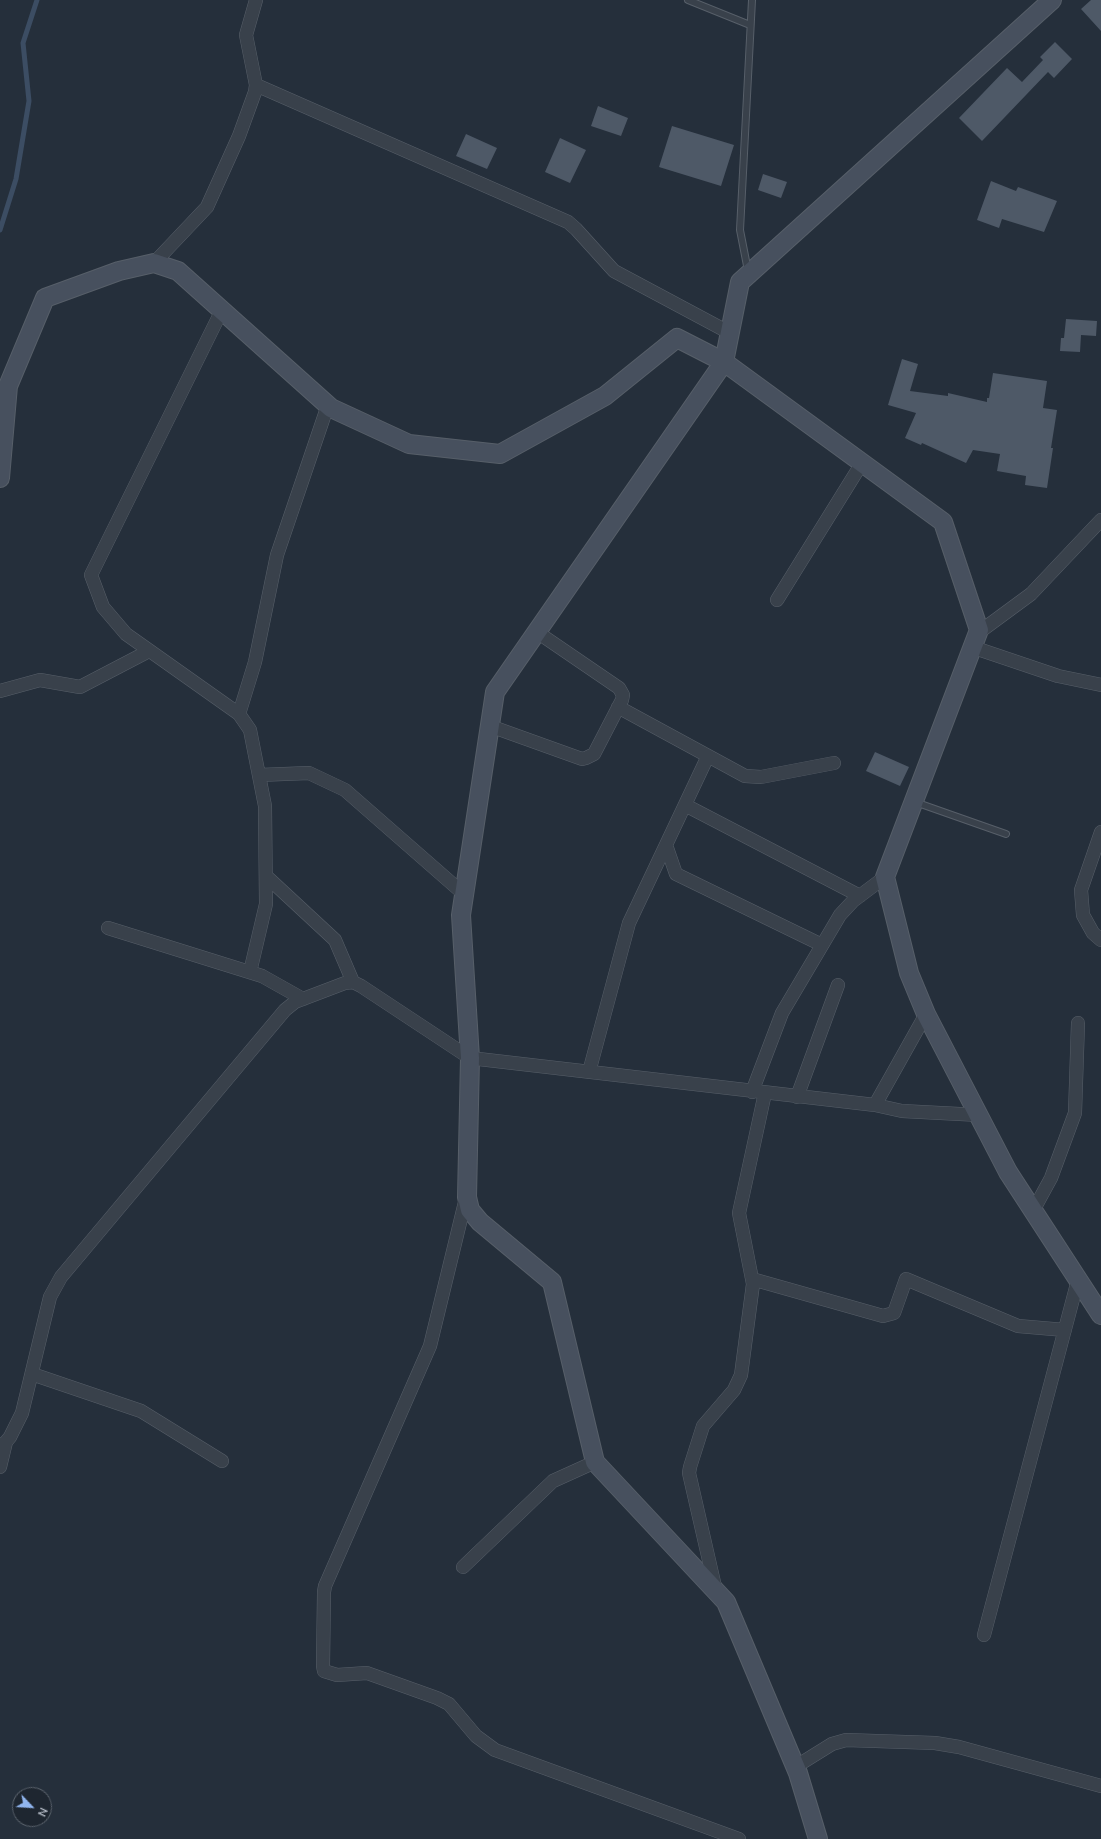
<!DOCTYPE html>
<style>
body{margin:0}
#map{position:relative;width:1101px;height:1839px;overflow:hidden;background:#252f3b;font-family:"Nunito Sans",sans-serif}
canvas{display:block}
.north{position:absolute;left:12px;top:1787px;width:40px;height:40px;box-sizing:border-box;background:#1e2630;border:1px solid #5a626c;border-radius:50%;rotate:115deg;font-size:11px;font-weight:700;line-height:16px;text-align:center;color:#b5bcc7}
.north::after{content:'';display:block;margin:auto;width:14px;height:18px;background:#91b6ef;clip-path:polygon(50% 0,100% 100%,50% 72%,0 100%)}
</style>
<div id="map">
<canvas width="1101" height="1839"></canvas>
<div class="north">N</div>
</div>
<script>
const context = document.querySelector('canvas').getContext('2d');
context.lineJoin = 'round';
function shape(rows) {
  const path = new Path2D();
  for (const r of rows) {
    path.moveTo(r[0], r[1]);
    for (let i = 2; i < r.length; i += 2) path.lineTo(r[i], r[i + 1]);
  }
  return path;
}
function stroke(path, color, width, dash) {
  context.strokeStyle = color;
  context.lineWidth = width;
  context.lineCap = dash ? 'butt' : 'round';
  context.setLineDash(dash || []);
  context.stroke(path);
}
function fillPath(path, color) {
  context.fillStyle = color;
  context.fill(path, 'evenodd');
}
stroke(shape([
 [0,230,16,179,29,101,23,43,37,0]
]), '#3c4d63', 5);
fillPath(shape([
 [1091,0,1101,0,1101,31,1081,9],
 [1055,42,1072,59,1054,78,1048,72,982,141,959,118,1007,68,1022,82,1043,60,1040,57],
 [598,106,628,118,621,136,591,126],
 [672,126,734,145,721,186,659,167],
 [466,134,497,148,487,169,456,156],
 [560,138,586,150,570,183,545,172],
 [763,174,787,182,781,198,758,190],
 [991,181,1016,191,1018,187,1057,201,1044,232,1002,219,999,228,977,220],
 [1066,319,1097,321,1096,336,1081,335,1080,352,1060,351,1061,338,1064,338],
 [902,359,918,364,910,391,948,396,948,393,987,402,987,398,989,398,993,373,1047,381,1043,408,1057,410,1051,448,1053,448,1047,488,1025,485,1026,476,997,471,1000,454,973,450,966,463,922,443,921,445,905,438,916,413,888,405],
 [875,752,909,767,900,786,866,771]
]), '#4e5967');
const lane = shape([
 [688,0,750,25],
 [748,271,740,230,752,0],
 [915,802,1006,834]
]);
const street = shape([
 [256,85,568,222,576,229,614,271,730,333],
 [154,263,207,207,239,136,255,92,256,85,246,35,256,0],
 [222,310,91,575,103,607,126,634,239,714,250,730,265,806,266,904,250,972],
 [777,600,862,463],
 [978,633,1031,594,1101,520],
 [972,647,1058,676,1101,685],
 [0,691,40,680,80,687,149,651],
 [618,707,745,776,761,777,834,763],
 [239,714,255,662,277,555,328,405],
 [490,726,582,759,586,758,594,754,622,700,623,695,619,688,537,632],
 [259,775,309,773,345,790,465,895],
 [685,805,860,896],
 [1101,832,1081,890,1083,915,1093,933,1101,940],
 [666,845,676,874,822,945],
 [266,876,335,940,353,982],
 [108,928,262,976,303,999],
 [589,1072,629,923,708,756],
 [752,1092,782,1013,840,915,853,901,885,877],
 [797,1097,838,985],
 [875,1105,926,1014],
 [466,1198,430,1346,325,1586,324,1592,323,1666,324,1671,337,1675,367,1673,437,1698,449,1704,476,1736,495,1750,739,1839],
 [1033,1211,1051,1178,1075,1113,1078,1023],
 [752,1279,883,1316,894,1313,906,1279,1018,1326,1065,1330],
 [32,1374,141,1411,222,1461],
 [0,1445,5,1443,10,1437,22,1413,50,1297,61,1277,285,1010,295,1002,345,983,353,982,361,986,470,1058,875,1105,902,1111,979,1115],
 [0,1467,6,1442],
 [463,1567,553,1481,595,1462],
 [716,1591,689,1473,690,1467,703,1426,734,1390,741,1375,753,1284,739,1213,765,1093],
 [984,1635,1078,1280],
 [795,1767,832,1744,846,1740,935,1743,959,1747,1101,1786]
]);
const secondary = shape([
 [1052,0,740,282,724,362,943,522,979,630,885,877,909,973,926,1014,1008,1172,1101,1315],
 [0,478,8,386,45,298,119,271,154,263,178,271,331,408,409,444,500,454,605,396,677,338,724,362,495,692,461,915,470,1058,467,1197,470,1210,480,1222,552,1282,595,1462,726,1602,798,1773,818,1839]
]);
stroke(lane, '#575f69', 8);
stroke(street, '#575f69', 14);
stroke(secondary, '#575f69', 20);
stroke(lane, '#39414b', 6);
stroke(street, '#39414b', 13);
stroke(secondary, '#47505e', 18);
</script>
